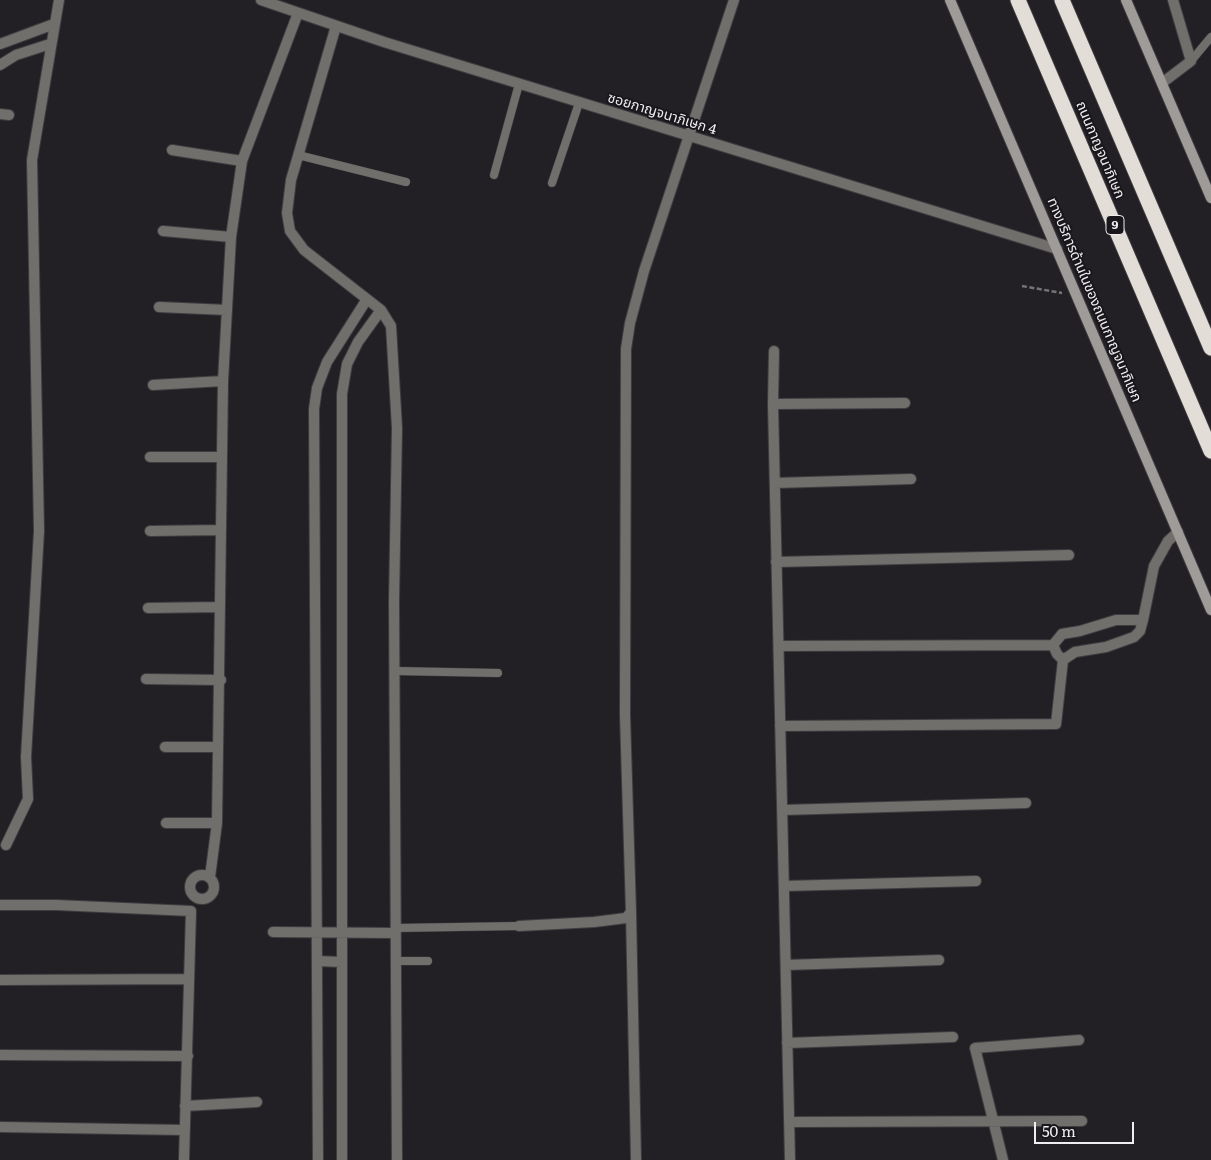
<!DOCTYPE html>
<meta charset="utf-8">
<style>
body{margin:0}
#map{position:relative;width:1211px;height:1160px;overflow:hidden;background:#232025;font-family:Literata,serif}
canvas{display:block}
.scale{position:absolute;left:1034px;top:1122px;width:100px;height:22px;box-sizing:border-box;border:2px solid #efedf0;border-top:0;padding-left:6px;font-size:15px;line-height:18px;white-space:nowrap;color:#efedf0;-webkit-text-stroke:4px #19171b;paint-order:stroke}
</style>
<div id="map">
<canvas width="1211" height="1160"></canvas>
<div class="scale">50 m</div>
</div>
<script>
const context = document.querySelector('canvas').getContext('2d');
context.lineJoin = 'round';
function shape(rows) {
  const path = new Path2D();
  for (const r of rows) {
    if (r.length === 3) {
      path.moveTo(r[0] + r[2], r[1]);
      path.arc(r[0], r[1], r[2], 0, 2 * Math.PI);
      continue;
    }
    path.moveTo(r[0], r[1]);
    for (let i = 2; i < r.length; i += 2) path.lineTo(r[i], r[i + 1]);
  }
  return path;
}
function stroke(path, color, width, dash) {
  context.strokeStyle = color;
  context.lineWidth = width;
  context.lineCap = dash ? 'butt' : 'round';
  context.setLineDash(dash || []);
  context.stroke(path);
}
function drawText(font, color, halo, rows, align = 'center') {
  context.font = font + ' Literata,"Noto Sans Thai",serif';
  context.lineWidth = 4;
  context.setLineDash([]);
  context.textBaseline = 'middle';
  context.strokeStyle = halo;
  context.fillStyle = color;
  for (const [text, x, y, turn = 0] of rows) {
    context.save();
    context.translate(x, y);
    context.rotate((+turn || 0) * Math.PI / 180);
    context.textAlign = isNaN(turn) ? turn : align;
    if (halo) context.strokeText(text, 0, 0);
    context.fillText(text, 0, 0);
    context.restore();
  }
}
const lane = shape([
 [1191,61,1211,37],
 [298,155,406,182],
 [494,175,519,84],
 [552,183,579,103],
 [395,671,498,673],
 [395,928,519,926],
 [395,961,428,961]
]);
const street = shape([
 [261,0,384,42,1057,249],
 [336,26,291,180,287,213,290,231,304,250,381,310,391,326,397,428,394,601,397,1160],
 [0,44,54,24],
 [0,65,16,55,50,44],
 [1162,83,1191,61,1173,0],
 [0,114,9,115],
 [172,150,242,161],
 [163,231,231,237],
 [159,307,227,310],
 [774,351,773,404,790,1160],
 [153,385,223,381],
 [773,404,905,403],
 [150,457,222,457],
 [775,483,911,479],
 [150,531,221,530],
 [776,562,1069,555],
 [148,608,220,607],
 [779,646,1053,645],
 [1063,660,1057,654,1053,645,1062,634,1080,631,1116,620,1143,620,1154,566,1168,541,1178,532],
 [1063,660,1075,652,1106,647,1134,637,1140,631,1143,620],
 [146,679,221,680],
 [780,726,1056,724,1063,660],
 [165,747,218,747],
 [783,810,1026,803],
 [166,823,217,823],
 [6,845,28,799,26,757,39,531,32,160,59,0],
 [202,887,12],
 [210,877,217,823,223,381,231,237,242,161,298,13],
 [784,886,976,881],
 [0,905,56,905,191,911,184,1160],
 [631,912,636,1160],
 [519,926,594,922,626,918,631,912,625,715,626,349,630,323,644,271,734,0],
 [273,932,394,933],
 [317,961,342,962],
 [786,965,939,960],
 [0,980,188,979],
 [787,1043,953,1037],
 [0,1055,188,1056],
 [185,1106,257,1102],
 [789,1122,1082,1121],
 [0,1127,184,1130],
 [318,1160,314,409,317,388,327,362,367,299],
 [342,1160,342,394,347,364,358,342,381,310],
 [1003,1160,975,1048,1079,1040]
]);
const secondary = shape([
 [950,0,1211,610],
 [1126,0,1211,198]
]);
const highway = shape([
 [1018,0,1211,451],
 [1062,0,1211,348]
]);
stroke(lane, '#403d41', 9);
stroke(street, '#403d41', 12);
stroke(secondary, '#403d41', 12);
stroke(highway, '#403d41', 17);
stroke(shape([
 [1022,286,1062,293]
]), '#767378', 2.5, [5, 2.5]);
stroke(lane, '#716f6c', 8);
stroke(street, '#716f6c', 10);
stroke(secondary, '#9e9b98', 10);
stroke(highway, '#e2ddd7', 15);
for (const [x, y, w] of [
 [1115,225,18]
]) {
  const box = new Path2D();
  box.roundRect(x - w / 2, y - 9.5, w, 19, 4);
  context.fillStyle = '#19171b';
  context.fill(box);
  stroke(box, '#efedf0', 1);
}
drawText('bold 12px', '#efedf0', null, [
 ["9",1115,225]
]);
drawText('14px', '#efedf0', '#19171b', [
 ["ซอยกาญจนาภิเษก 4",662,114,17],
 ["ถนนกาญจนาภิเษก",1100,150,67],
 ["ทางบริการด้านในของถนนกาญจนาภิเษก",1094,300,67]
]);
</script>
